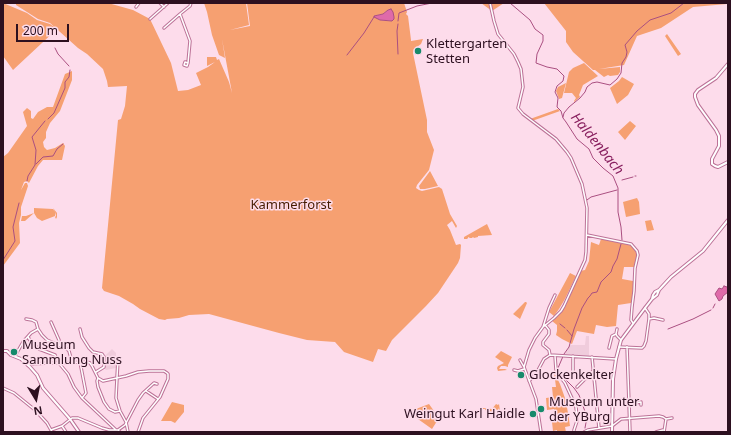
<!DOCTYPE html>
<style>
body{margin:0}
#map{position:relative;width:731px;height:435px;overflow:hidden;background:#fddceb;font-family:"Noto Sans",sans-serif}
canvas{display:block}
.frame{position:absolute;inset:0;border:4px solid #2d1020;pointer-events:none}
.north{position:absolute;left:16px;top:379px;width:40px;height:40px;-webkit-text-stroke:3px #fddceb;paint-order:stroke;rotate:170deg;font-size:11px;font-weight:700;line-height:16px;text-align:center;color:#2d1020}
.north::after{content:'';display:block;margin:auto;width:14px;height:18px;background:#2d1020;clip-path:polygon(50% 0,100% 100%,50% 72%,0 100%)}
.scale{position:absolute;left:16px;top:24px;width:53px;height:18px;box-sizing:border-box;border:2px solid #2d1020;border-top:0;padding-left:5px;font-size:12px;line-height:14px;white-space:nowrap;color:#2d1020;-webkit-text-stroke:3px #fddceb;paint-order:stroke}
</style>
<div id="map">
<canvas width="731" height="435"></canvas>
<div class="frame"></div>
<div class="north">N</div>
<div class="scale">200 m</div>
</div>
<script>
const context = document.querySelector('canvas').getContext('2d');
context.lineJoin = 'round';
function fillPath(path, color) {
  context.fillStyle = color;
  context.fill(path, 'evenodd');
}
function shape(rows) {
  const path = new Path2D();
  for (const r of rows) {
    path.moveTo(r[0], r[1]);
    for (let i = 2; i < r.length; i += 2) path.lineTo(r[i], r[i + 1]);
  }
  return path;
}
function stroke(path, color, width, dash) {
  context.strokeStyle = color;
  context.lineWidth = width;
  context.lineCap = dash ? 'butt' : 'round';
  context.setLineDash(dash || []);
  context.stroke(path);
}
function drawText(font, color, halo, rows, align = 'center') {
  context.font = font + ' "Noto Sans",sans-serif';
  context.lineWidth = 3;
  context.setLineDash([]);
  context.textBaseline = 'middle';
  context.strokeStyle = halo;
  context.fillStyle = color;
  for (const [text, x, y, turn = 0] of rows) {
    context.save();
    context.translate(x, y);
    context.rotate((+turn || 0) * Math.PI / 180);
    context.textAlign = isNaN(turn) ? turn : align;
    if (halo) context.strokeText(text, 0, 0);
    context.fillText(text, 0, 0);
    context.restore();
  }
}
fillPath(shape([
 [586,336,589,336,589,356,565,354,570,345,585,345],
 [112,349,116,353,116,368,106,370,104,368,105,364,107,364,107,361,105,361,104,357]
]), '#f0ccdc');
fillPath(shape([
 [3,3,27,13,37,20,50,24,57,29,13,70,3,56],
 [16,3,108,3,133,10,150,19,171,63,178,91,188,90,201,85,196,73,208,67,215,62,207,66,207,57,216,57,217,60,219,59,229,82,232,93,222,39,225,58,219,55,212,35,207,12,204,3,246,3,249,25,230,30,250,26,247,3,404,3,407,12,406,14,408,16,411,40,411,41,423,39,421,44,414,49,413,53,427,120,427,132,434,150,429,170,417,185,416,188,419,190,422,191,439,187,442,189,450,214,457,226,456,228,452,221,447,225,450,230,456,245,460,244,461,245,460,258,458,263,438,293,426,306,392,340,386,351,378,349,373,362,344,352,335,342,307,340,279,333,209,314,189,315,179,318,167,319,165,320,159,319,140,309,133,304,119,296,104,291,102,288,118,120,121,119,125,106,127,86,108,87,107,81,103,69,87,54,78,48,50,23,38,19,16,5],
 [390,9,394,19,390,21,380,20,374,16,383,14,388,10],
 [481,3,504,3,492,11],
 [544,3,728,3,728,7,727,4,693,7,661,28,637,36,624,65,599,69,620,67,620,72,618,75,610,76,608,75,604,77,595,70,593,70,573,52,566,42,566,31],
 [667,34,681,54,678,56,665,36],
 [584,63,598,76,583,85,579,95,580,97,574,102,574,101,576,98,572,93,564,93,569,72,573,68],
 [72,71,72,80,60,111,50,123,46,132,46,138,43,142,44,147,47,150,55,148,63,143,65,146,62,160,43,160,38,166,29,183,27,181,24,182,21,190,25,183,27,183,28,186,21,207,21,215,19,223,20,243,3,266,3,157,8,153,27,126,23,112,27,108,31,111,31,118,33,119,38,112,47,107,53,107,65,74],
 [622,77,634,84,628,95,617,104,610,88,619,81],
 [566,83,562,98,559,99,556,91,558,87],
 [558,109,560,111,532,121,530,119],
 [630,121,636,126,625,140,618,132],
 [430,171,438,186,425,189,420,189,419,186],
 [637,198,639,202,640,214,626,217,623,202],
 [34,208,53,209,55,212,53,208,57,213,57,217,56,219,55,217,56,216,55,212,55,216,42,221,37,218,34,213,25,221,21,221,22,216,26,216,34,213],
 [651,220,654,230,647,231,645,221],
 [487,224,492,235,478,236,478,237,474,238,473,237,472,238,470,238,468,237,468,238,467,239,464,239,464,237],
 [601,239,630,245,636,251,637,255,634,267,624,267,622,279,633,281,633,293,631,303,618,305,616,326,607,327,596,325,594,334,577,331,572,344,562,339,556,335,557,331,557,325,552,321,559,315,566,305,570,294,580,271,585,270,589,261,591,242,599,245],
 [570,273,576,276,565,299,559,309,554,316,549,312],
 [525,302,526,302,527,303,520,319,513,314],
 [501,351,512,357,508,365,508,367,505,366,501,366,499,369,505,369,507,370,498,371,497,368,498,366,504,363,495,357],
 [554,372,560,384,566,401,570,426,565,427,566,432,557,432,557,430,553,431,552,422,555,421,554,409,547,410,546,398,553,397,552,387,556,387],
 [172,402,184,405,184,412,175,423,171,421,161,421],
 [429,404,439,418,432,429,408,412],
 [496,404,498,405,499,404,500,411,498,415,494,417,494,416,498,415,499,410,499,408,498,410,495,409,494,411,497,412,496,413,485,410,485,409,483,409,478,412,476,411,483,408,492,409]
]), '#f6a071');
const water = shape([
 [391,9,393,12,394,17,394,19,392,21,380,20,374,17,374,16,383,14,388,10,391,9],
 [724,286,727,287,728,288,728,292,723,296,722,299,719,301,715,294,719,288,722,289,724,286]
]);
fillPath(water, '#df6aa9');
stroke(water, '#aa4f80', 1);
stroke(shape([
 [470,3,471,3],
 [510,3,530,20,535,29,543,35,543,41,537,54,536,63,547,67,557,69,564,76,563,81,557,86,555,92,558,98,557,107,561,111,563,118,566,122,577,139,589,149,593,158,603,168,613,176,618,188,618,212,621,227,622,240],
 [398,21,399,13,417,6,432,3],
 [55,48,58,54,69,66],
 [398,54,397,31,398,24],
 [347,55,364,33,374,17],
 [563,117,564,113,569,107,580,98,585,92,587,87,592,83,597,82,610,85,617,79,621,73,622,63,626,57,627,52,625,45,637,31,650,20,671,13,684,3],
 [48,119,54,113,65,88,65,82,69,77,70,70],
 [36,164,43,157,53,156,57,149,63,144],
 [635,176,636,176],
 [622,180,633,177],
 [27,181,28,176,35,165,36,150,32,137,45,121],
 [587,200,591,197,617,190],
 [3,260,15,241,13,227,19,203],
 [713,308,715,304],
 [560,324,565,328],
 [668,329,693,319,711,310],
 [567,330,572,336],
 [585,428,587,417,579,395,574,388,559,373,558,368,564,354,569,347,574,329,582,308,588,298,590,296,592,293,597,292,601,282,611,272,613,266,617,259,621,244]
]), '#aa4f80', 1);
const street = shape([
 [160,3,164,7],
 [490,3,494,21,498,34,514,54,518,62,521,69,523,87,518,108,523,114,556,139,567,152,571,158,582,184,587,208,586,252,585,260,564,306,561,311,554,318,543,327,535,338,529,350,524,367,536,399,541,432],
 [136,7,139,3],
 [150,19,168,3],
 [164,28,180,14],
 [185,62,188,63,187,66,184,65,185,62],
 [188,63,190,41,180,14,190,6,191,3],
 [587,235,631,244,637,251,638,255,635,268,634,291,632,307,631,320,633,323],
 [26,319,32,320,36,322,38,329,42,335,47,340,66,348,69,351,72,362],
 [649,319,654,318,663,320],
 [51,322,59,340,59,345],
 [545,325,549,330,549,334,543,342,543,345,549,350,550,355],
 [543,327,549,308,555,295],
 [80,329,82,337,89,348,93,352,102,354,104,357,104,367,96,372],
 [617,329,616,334,617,336,621,340],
 [28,337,31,342,39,349,55,355,58,362,68,374,74,387,82,398,116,430],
 [619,347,642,348,644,346,646,341,649,319,649,314,645,308],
 [627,347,630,432],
 [609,348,612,336,616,334],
 [15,356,23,342,31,333,38,329],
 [555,356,556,370,558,374,565,383,576,407,577,418,577,421,574,430,574,432],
 [573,356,573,373],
 [592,357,599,428],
 [520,360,524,367],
 [80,362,86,393,82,398],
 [28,365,31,364,49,363,87,362,90,363,92,366,98,378,103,381,126,376,138,372,149,371,164,371,167,373,168,374,168,379,160,397,143,418,138,432],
 [514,370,518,371,524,369],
 [117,377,118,360],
 [98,378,97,381,98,387,104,402,109,409,115,412,120,411],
 [117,378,116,398,120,411,126,422,128,432],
 [529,381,537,372,544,359,550,355,616,359],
 [577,387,593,371],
 [3,388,14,393,35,410,47,423,52,432],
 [146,391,158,399],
 [629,404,641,402,641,405],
 [62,426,66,432],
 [51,430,62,426,72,418,78,418,102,428,109,430,118,430,120,432],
 [118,430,125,425,138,400,143,393,154,383,157,384],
 [584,432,588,430,612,426,621,419,659,416,663,417,666,419,672,418],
 [656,432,663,430],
 [664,432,666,419]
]);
const secondary = shape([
 [728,64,716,78,698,90,695,94,695,97,698,105,716,130,719,136,719,146,712,159,712,164,715,166,718,167,728,162],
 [652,299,653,295,655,292,659,290,671,277,703,251,728,220],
 [3,351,7,351,11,355,21,359,30,367,37,375,43,388,70,419,79,432],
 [612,432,613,379,616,359,621,340,645,308,652,299,657,295,659,290]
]);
stroke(street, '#bc7297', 3.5);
stroke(secondary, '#bc7297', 4);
stroke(street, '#fff', 1.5);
stroke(secondary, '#fff', 2);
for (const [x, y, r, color] of [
 [418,51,4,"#168a6b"],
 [14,352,4,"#168a6b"],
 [521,375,4,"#168a6b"],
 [541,409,4,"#168a6b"],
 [533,414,4,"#168a6b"]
]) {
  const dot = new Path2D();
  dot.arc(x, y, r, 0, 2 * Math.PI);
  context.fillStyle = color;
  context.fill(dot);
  stroke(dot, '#fddceb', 1.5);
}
drawText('13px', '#2d1020', '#fddceb', [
 ["Klettergarten",426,44],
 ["Stetten",426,59],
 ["Museum",22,345],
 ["Sammlung Nuss",22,360],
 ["Glockenkelter",529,375],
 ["Museum unter",549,402],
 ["der YBurg",549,417],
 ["Weingut Karl Haidle",525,414,"right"]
], 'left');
drawText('13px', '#461b00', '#fddceb', [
 ["Kammerforst",291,205]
]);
drawText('italic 14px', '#89205f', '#fddceb', [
 ["Haldenbach",597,144,51]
]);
</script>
